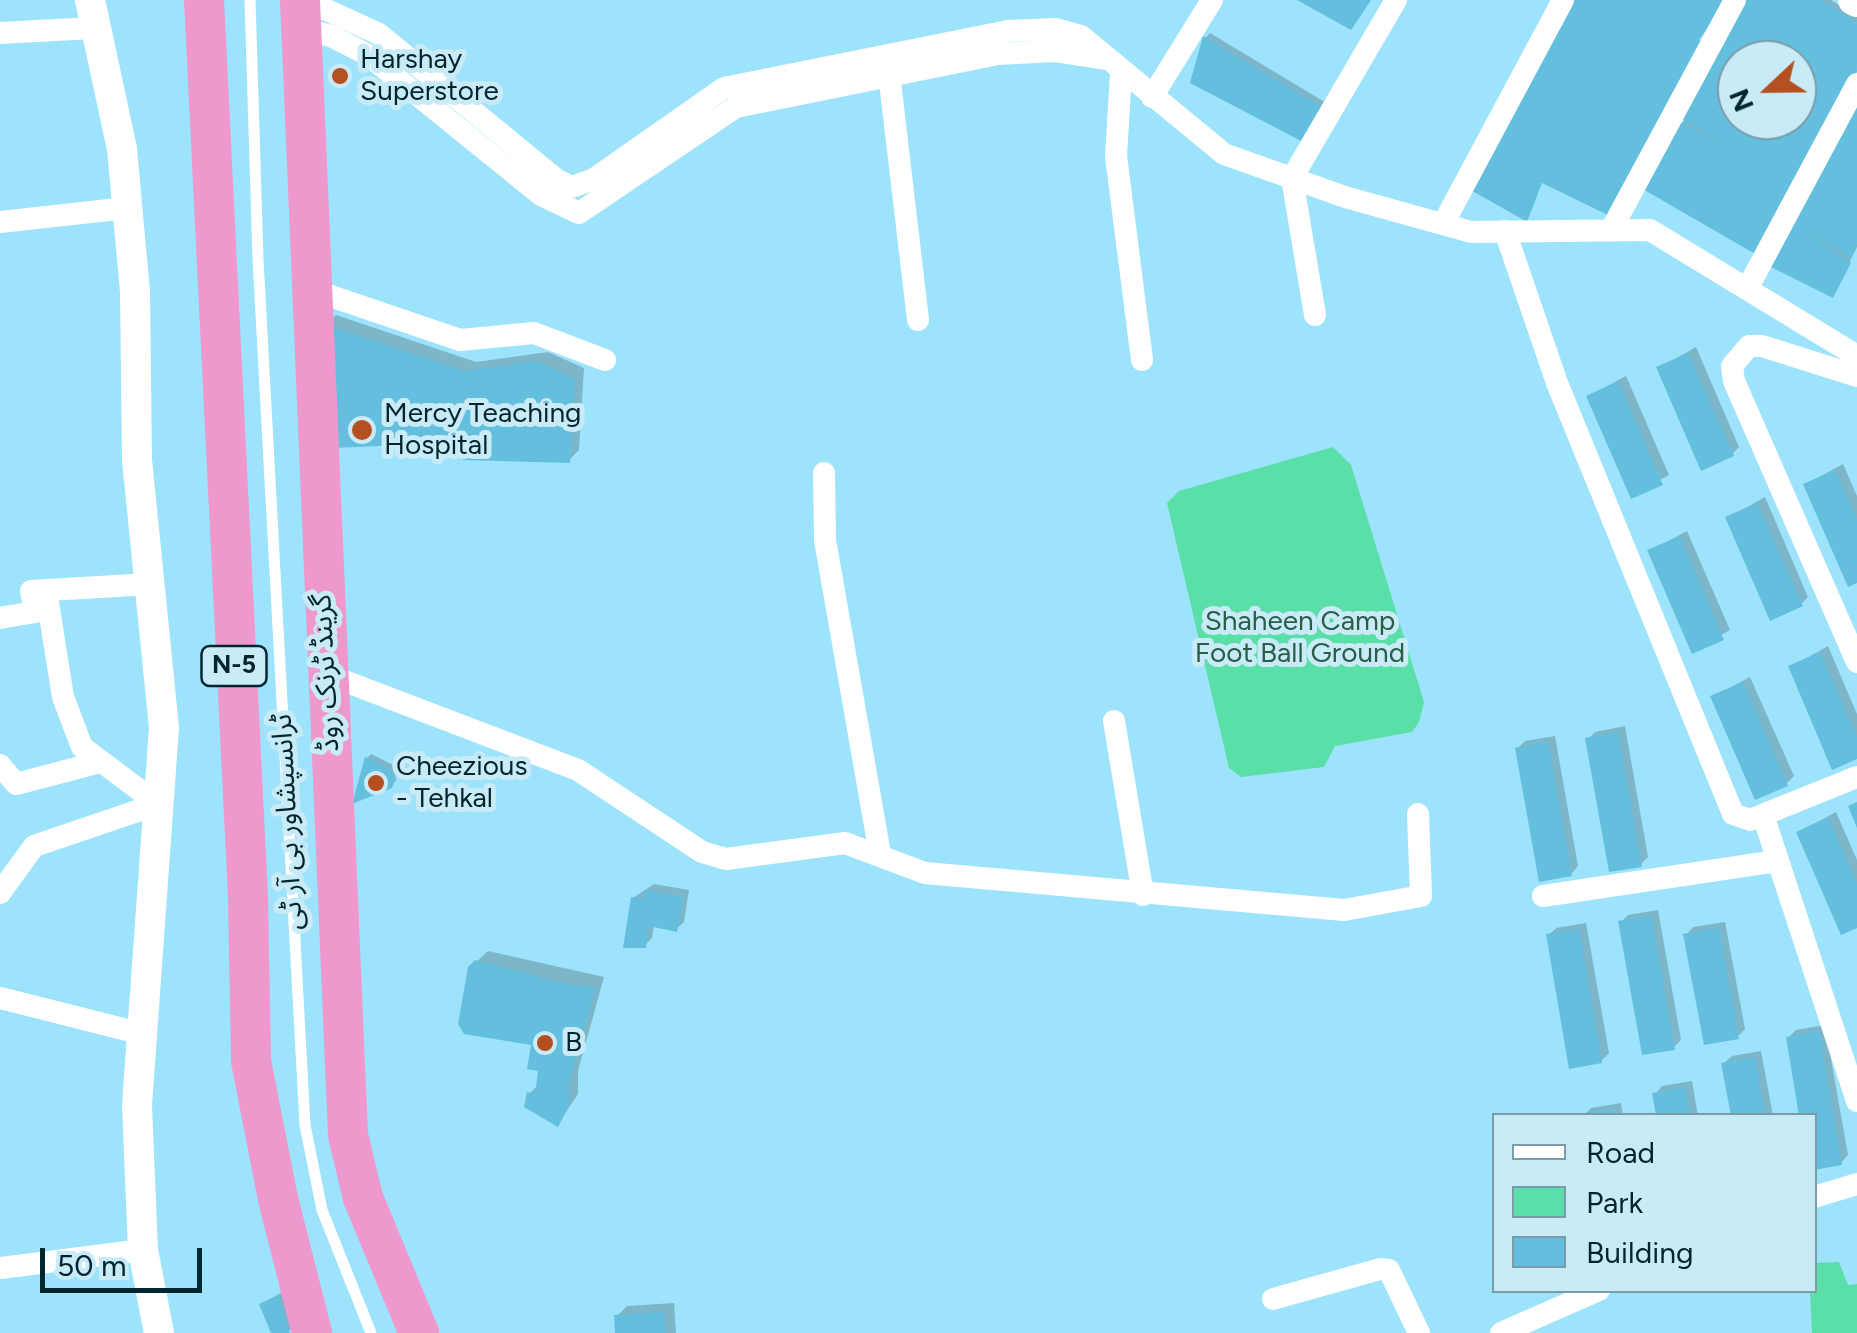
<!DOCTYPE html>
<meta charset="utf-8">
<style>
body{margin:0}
#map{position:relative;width:1857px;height:1333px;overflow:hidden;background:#9de3fc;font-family:Figtree,sans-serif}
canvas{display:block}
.legend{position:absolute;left:1492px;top:1113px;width:325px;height:180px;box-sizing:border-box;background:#c9eaf7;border:2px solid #799ca8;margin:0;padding:12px 18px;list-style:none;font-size:30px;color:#002632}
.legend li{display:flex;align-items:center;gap:20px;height:50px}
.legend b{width:50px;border:2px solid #799ca8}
.north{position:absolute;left:1717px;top:40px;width:100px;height:100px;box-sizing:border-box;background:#c9eaf7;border:2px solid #799ca8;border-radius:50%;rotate:248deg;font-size:28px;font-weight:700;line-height:40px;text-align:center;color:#002632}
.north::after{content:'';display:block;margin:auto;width:35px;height:45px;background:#b44f20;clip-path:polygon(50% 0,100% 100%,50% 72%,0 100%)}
.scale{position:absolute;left:40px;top:1248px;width:162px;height:45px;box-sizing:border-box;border:5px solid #002632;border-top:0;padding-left:12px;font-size:30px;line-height:35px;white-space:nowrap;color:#002632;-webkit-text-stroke:8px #c9eaf7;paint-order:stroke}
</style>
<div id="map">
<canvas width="1857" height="1333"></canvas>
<ul class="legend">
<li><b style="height:12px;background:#fff"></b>Road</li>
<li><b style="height:28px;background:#5adfa8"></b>Park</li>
<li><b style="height:28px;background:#64bfde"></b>Building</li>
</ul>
<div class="north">N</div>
<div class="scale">50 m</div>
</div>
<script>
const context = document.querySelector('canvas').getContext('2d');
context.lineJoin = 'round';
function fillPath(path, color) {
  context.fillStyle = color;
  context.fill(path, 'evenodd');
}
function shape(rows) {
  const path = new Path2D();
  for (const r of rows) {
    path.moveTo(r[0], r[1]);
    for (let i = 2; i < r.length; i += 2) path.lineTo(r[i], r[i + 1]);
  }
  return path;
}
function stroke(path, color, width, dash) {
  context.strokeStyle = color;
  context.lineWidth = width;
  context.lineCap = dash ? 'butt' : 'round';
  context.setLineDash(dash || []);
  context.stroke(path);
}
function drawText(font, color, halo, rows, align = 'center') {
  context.font = font + ' Figtree,"Noto Sans Arabic",sans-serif';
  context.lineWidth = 10;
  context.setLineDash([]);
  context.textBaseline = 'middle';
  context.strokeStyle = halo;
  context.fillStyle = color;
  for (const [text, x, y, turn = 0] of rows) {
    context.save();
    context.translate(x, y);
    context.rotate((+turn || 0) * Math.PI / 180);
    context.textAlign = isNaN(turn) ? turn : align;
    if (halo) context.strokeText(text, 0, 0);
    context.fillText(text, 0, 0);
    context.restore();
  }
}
fillPath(shape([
 [1333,447,1351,465,1424,702,1419,722,1412,732,1335,746,1324,767,1241,777,1229,768,1167,503,1179,491],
 [1839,1262,1848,1285,1857,1284,1857,1333,1812,1333,1810,1291,1814,1290,1815,1263]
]), '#5adfa8');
fillPath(shape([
 [1744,0,1831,0,1857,16,1857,71,1761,248,1682,124],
 [1737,60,1797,60,1797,120,1737,120],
 [1210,33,1328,104,1309,135,1205,38],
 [1857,111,1857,247,1833,295,1775,266],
 [336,315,476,362,548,352,584,368,579,450,569,460,468,440,327,325],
 [1696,347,1739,447,1732,454,1659,368],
 [1626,376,1669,475,1632,496,1589,396],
 [1843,464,1857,496,1857,581,1806,484],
 [1765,497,1808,597,1801,604,1728,518],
 [1687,531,1730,630,1693,651,1650,551],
 [1828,646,1857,714,1857,756,1791,667],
 [1750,677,1794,776,1786,784,1713,697],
 [1625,726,1648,857,1641,864,1588,739,1595,732],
 [1555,736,1578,866,1571,874,1518,748,1525,741],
 [371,754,395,766,396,781,391,785,367,758],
 [1836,812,1857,860,1857,925,1799,832],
 [654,884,689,890,684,922,676,929,654,925,652,938,645,945,633,898],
 [1658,910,1681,1040,1674,1047,1621,922,1628,915],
 [1725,922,1745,1029,1738,1036,1686,935,1693,927],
 [1586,923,1609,1053,1601,1061,1549,935,1556,928],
 [488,951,604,977,578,1071,578,1094,558,1124,530,1093,539,1084,540,1069,534,1043,470,968],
 [1825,1025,1848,1155,1841,1163,1814,1116,1788,1038,1796,1030],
 [1761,1051,1773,1116,1733,1116,1724,1063,1732,1056],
 [1692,1081,1698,1116,1659,1116,1655,1094,1662,1086],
 [1621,1103,1623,1116,1584,1116,1591,1108],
 [282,1292,294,1329,274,1333,262,1305],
 [674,1303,676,1333,618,1333,617,1316,627,1306]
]), '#0003');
fillPath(shape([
 [1297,0,1371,0,1351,30],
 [1572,0,1727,0,1699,40,1707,44,1612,217,1542,183,1527,222,1469,189],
 [1742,0,1821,0,1857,22,1857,71,1851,82,1808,57,1851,82,1757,255,1641,188,1680,122,1723,143,1680,118],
 [1737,60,1797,60,1797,120,1737,120],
 [1203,36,1325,109,1305,143,1190,83],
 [1857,104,1857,245,1851,258,1808,232,1851,263,1833,298,1771,267],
 [324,324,465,371,536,361,575,379,570,463,463,460,465,442,335,448],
 [1688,353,1734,456,1701,471,1656,367],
 [1618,381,1663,485,1631,499,1586,396],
 [1835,470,1857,519,1857,583,1848,587,1803,484],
 [1757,503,1803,606,1770,621,1725,517],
 [1680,536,1724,640,1692,654,1647,550],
 [1820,652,1857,737,1857,759,1832,770,1788,666],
 [1743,682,1788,786,1755,800,1710,696],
 [1618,732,1642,867,1609,872,1585,738],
 [1548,742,1572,876,1539,882,1515,748],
 [365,757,391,770,395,779,392,788,352,804],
 [1857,802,1857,828,1848,806],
 [1828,817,1857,883,1857,928,1841,935,1796,832],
 [645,890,683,897,677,932,649,926,646,948,623,948,631,897,644,898],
 [1651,915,1675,1050,1642,1055,1618,921],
 [1719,928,1739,1039,1704,1045,1683,934],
 [1579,929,1602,1063,1569,1069,1546,934],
 [475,960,571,985,596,987,569,1083,569,1106,558,1127,524,1107,527,1092,535,1094,538,1071,527,1069,531,1045,464,1034,458,1024,468,967],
 [1819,1031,1842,1165,1814,1170,1814,1116,1799,1116,1786,1037],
 [1755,1057,1765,1116,1731,1116,1721,1063],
 [1685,1087,1690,1116,1656,1116,1652,1093],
 [1614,1109,1615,1116,1586,1116,1585,1113],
 [278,1295,290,1333,271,1333,259,1304],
 [664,1312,666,1333,615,1333,614,1315]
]), '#64bfde');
stroke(shape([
 [250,0,258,259,305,1125,322,1210,371,1333]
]), '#fff', 11);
stroke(shape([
 [305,0,379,34,557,180,572,187,594,179,724,88,1008,31,1056,29,1081,36,1224,154,1345,197,1471,232,1650,230,1857,356],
 [300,28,331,36,368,55,541,195,579,213,736,107,998,54,1054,51,1106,59],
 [0,33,93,28],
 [888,65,918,320],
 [1121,73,1116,156,1142,360],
 [1152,97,1212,0],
 [0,222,127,208],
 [1443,224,1563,0],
 [1611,230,1735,0],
 [1505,231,1557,383,1733,814,1750,820,1857,777],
 [310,289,460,340,534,333,605,360],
 [1747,289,1857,84],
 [1315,315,1292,178,1396,0],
 [1857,376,1762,346,1749,346,1732,366,1734,381,1857,662],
 [824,473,825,540,880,854],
 [46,590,63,697,82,747,158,804],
 [0,618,35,612,31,591,150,584],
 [326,674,578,770,702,852,726,859,845,843,925,873,1344,910,1421,896,1418,814],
 [1114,721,1143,895],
 [0,765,16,784,100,762],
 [1763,815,1857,1101],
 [0,893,34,846,158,804],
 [1543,896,1777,861],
 [0,998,143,1034],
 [1814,1197,1857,1184],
 [0,1268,143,1250],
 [1273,1299,1380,1269,1389,1270,1419,1333],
 [1501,1333,1599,1290]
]), '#fff', 22);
stroke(shape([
 [90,0,122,149,135,292,137,460,164,728,137,1105,143,1250,159,1333],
 [1853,0,1857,2]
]), '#fff', 30);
stroke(shape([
 [204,0,248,897,251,1061,278,1199,312,1333],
 [300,0,348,1135,363,1198,419,1333]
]), '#ee98ce', 40);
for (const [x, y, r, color] of [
 [340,76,10,"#b44f20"],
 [362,430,12,"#b44f20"],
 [376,783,10,"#b44f20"],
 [545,1043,10,"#b44f20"]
]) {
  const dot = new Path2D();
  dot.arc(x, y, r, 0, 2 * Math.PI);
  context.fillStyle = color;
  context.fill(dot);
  stroke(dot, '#c9eaf7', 4);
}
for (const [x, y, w] of [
 [234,666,65]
]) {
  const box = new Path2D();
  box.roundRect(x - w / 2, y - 20, w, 40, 8);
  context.fillStyle = '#c9eaf7';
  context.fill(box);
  stroke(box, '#002632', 2.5);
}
drawText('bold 25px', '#002632', null, [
 ["N-5",234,666]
]);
drawText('28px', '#002632', '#c9eaf7', [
 ["Harshay",360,60],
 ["Superstore",360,92],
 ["Mercy Teaching",384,414],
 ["Hospital",384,446],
 ["Cheezious",396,767],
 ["- Tehkal",396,799],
 ["B",565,1043]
], 'left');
drawText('28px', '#275f47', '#c9eaf7', [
 ["Shaheen Camp",1300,622],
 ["Foot Ball Ground",1300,654]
]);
drawText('28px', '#002632', '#c9eaf7', [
 ["گرینڈ ٹرنک روڈ",326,673,-93],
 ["ٹرانسپشاور بی آر ٹی",288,822,-93]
]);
</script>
